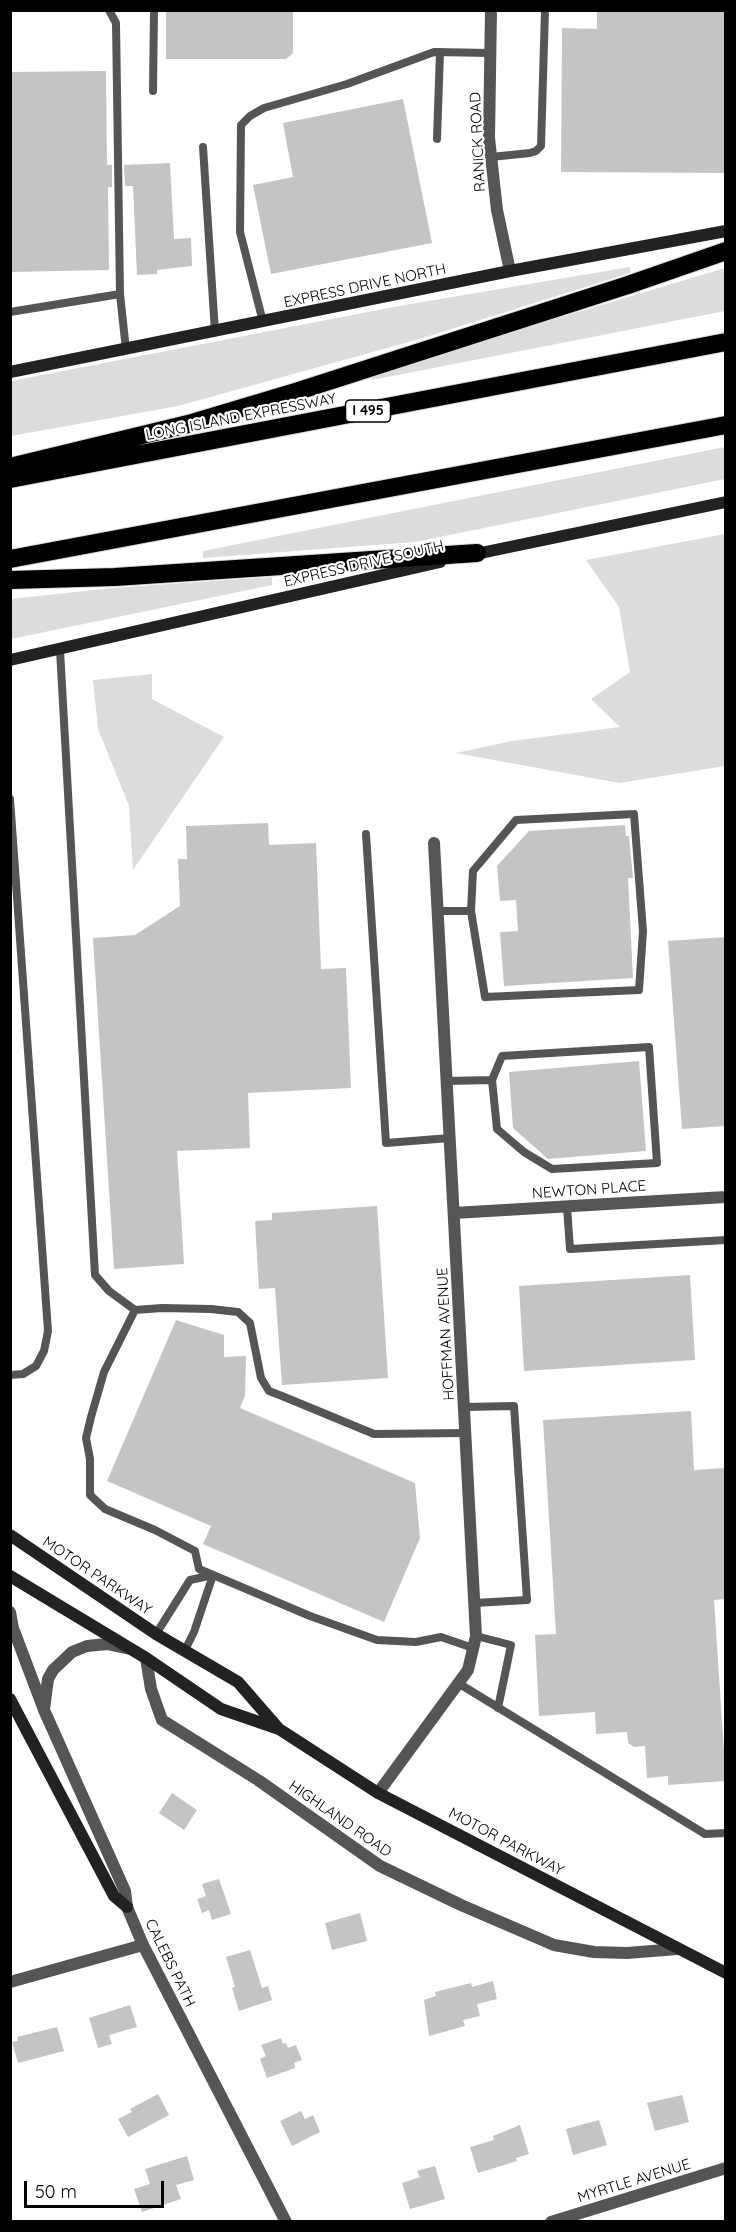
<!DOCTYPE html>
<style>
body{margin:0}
#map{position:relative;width:736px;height:2232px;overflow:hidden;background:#fff;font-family:Quicksand,sans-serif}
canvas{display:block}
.frame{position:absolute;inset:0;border:12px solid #000;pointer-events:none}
.scale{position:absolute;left:24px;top:2181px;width:140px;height:27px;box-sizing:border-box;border:3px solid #000;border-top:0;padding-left:8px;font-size:18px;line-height:21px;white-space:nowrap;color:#000;-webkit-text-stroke:4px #fff;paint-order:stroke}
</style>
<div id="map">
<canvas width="736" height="2232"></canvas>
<div class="frame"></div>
<div class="scale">50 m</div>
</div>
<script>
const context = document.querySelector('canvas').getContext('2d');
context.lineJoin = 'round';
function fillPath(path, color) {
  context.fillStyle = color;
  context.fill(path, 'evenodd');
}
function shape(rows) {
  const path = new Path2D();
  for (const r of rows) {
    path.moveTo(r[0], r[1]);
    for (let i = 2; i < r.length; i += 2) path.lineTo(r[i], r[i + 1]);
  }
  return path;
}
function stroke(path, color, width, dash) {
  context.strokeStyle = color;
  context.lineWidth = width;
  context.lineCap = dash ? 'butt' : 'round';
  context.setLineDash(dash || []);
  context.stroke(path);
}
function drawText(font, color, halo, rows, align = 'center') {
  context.font = font + ' Quicksand,sans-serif';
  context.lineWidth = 4.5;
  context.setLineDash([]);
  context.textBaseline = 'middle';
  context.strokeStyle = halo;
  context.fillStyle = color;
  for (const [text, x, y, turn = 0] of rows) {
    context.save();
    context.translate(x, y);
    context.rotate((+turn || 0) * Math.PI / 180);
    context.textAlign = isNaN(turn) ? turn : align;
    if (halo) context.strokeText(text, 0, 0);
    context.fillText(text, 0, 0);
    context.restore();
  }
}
fillPath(shape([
 [630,267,630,273,423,338,178,406,11,436,11,381,399,306],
 [725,268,725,311,372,380,371,374],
 [725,447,725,479,415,542,203,558,203,551],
 [725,534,725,766,619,783,456,753,512,741,620,727,591,699,630,672,619,607,586,560],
 [272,577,272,585,11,639,11,599,112,588],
 [152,674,152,699,224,737,133,870,129,806,98,729,93,680]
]), '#dcdcdc');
fillPath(shape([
 [166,10,293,10,293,53,286,59,166,59],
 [597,10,726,10,726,173,561,172,562,28,597,29],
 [106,71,107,165,112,165,112,187,108,187,109,270,10,272,10,72],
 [403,99,432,243,271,274,253,185,293,177,283,123],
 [170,163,174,239,191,238,192,266,157,270,157,274,137,275,133,186,125,186,124,165],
 [268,823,269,845,316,843,321,969,346,968,351,1088,248,1093,250,1148,177,1151,184,1264,114,1269,93,938,135,935,180,906,178,859,187,859,186,826],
 [625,825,626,836,629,836,633,878,628,878,633,978,504,986,500,932,518,931,516,900,500,901,497,866,529,831],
 [726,937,726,1126,682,1129,668,941],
 [639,1061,646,1151,548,1159,513,1128,509,1072],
 [377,1206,388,1378,282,1385,275,1288,259,1289,255,1221,272,1220,272,1213],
 [690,1275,695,1360,524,1371,519,1286],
 [176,1320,224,1335,224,1357,246,1356,245,1395,240,1408,415,1483,420,1538,384,1622,203,1544,211,1526,107,1481],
 [691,1411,694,1470,726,1468,726,1599,714,1600,726,1781,668,1785,668,1776,647,1778,645,1746,634,1747,628,1743,627,1732,596,1734,595,1712,539,1716,535,1635,556,1634,543,1420],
 [172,1793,197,1810,184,1830,159,1813],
 [219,1879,231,1914,212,1920,209,1910,202,1913,197,1899,206,1896,202,1884],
 [360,1913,367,1941,332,1950,325,1923],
 [250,1950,262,1988,268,1986,272,2000,239,2011,232,1988,235,1987,226,1957],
 [493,1981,497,1999,477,2004,480,2016,463,2020,465,2026,429,2036,424,2000,436,1996,435,1992,471,1983,472,1987],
 [130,2005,137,2027,109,2035,112,2044,98,2048,89,2018],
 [57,2027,64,2051,18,2063,12,2042,18,2041,17,2037],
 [281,2038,283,2044,286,2043,288,2048,296,2045,302,2060,294,2063,295,2068,267,2078,260,2059,266,2056,261,2045],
 [158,2094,169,2115,128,2137,118,2119,132,2112,130,2109],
 [682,2095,689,2122,655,2131,647,2103],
 [301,2111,305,2119,313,2115,320,2132,292,2146,280,2121],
 [599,2120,607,2145,573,2155,566,2129],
 [520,2125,529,2154,516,2158,517,2161,478,2173,470,2147,494,2140,493,2136],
 [187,2156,194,2180,176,2185,181,2199,142,2212,134,2189,150,2184,145,2169],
 [435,2166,445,2199,410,2209,402,2183,420,2177,417,2171]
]), '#c4c4c4');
const motorway = shape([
 [10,467,188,424,295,392,628,285,726,251],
 [10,479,726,342],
 [10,559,726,425],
 [10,580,115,577,477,553]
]);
stroke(motorway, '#dbdbdb', 20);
stroke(shape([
 [109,10,116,23,120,294,126,350],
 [153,91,154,10],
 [437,139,440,52],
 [203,147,215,332],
 [491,157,530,153,536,151,541,146,545,10],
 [10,312,120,294],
 [263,322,240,232,241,125,250,116,264,108,347,84,434,52,490,53],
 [60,650,95,1275,109,1291,135,1310,162,1308,211,1309,238,1312,250,1323,261,1378,269,1391,282,1396,374,1434,466,1433],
 [10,799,48,1331,44,1351,36,1366,23,1374,10,1375],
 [634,814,643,931,639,990,485,997,471,911,473,871,516,820,634,814],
 [366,834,386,1143,450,1138],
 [437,911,471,911],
 [447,1081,492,1080,502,1056,649,1047,657,1163,552,1169,524,1152,497,1129,492,1080],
 [567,1207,570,1249,726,1240],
 [135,1310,104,1372,91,1417,86,1438,90,1459,90,1495,105,1509,155,1530,195,1551,199,1569,310,1616,377,1640,416,1642,441,1637,473,1648],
 [465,1407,514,1406,527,1600,475,1603],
 [156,1634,190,1580,213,1575,194,1632,185,1650],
 [476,1636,511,1645,498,1708],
 [458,1683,705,1834,726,1833]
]), '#555', 8);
stroke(shape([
 [491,10,489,138,497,210,510,271],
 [454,1213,726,1197],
 [146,1658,151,1689,162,1720,258,1780,380,1866,461,1905,554,1945,594,1952,627,1953,677,1949],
 [378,1793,468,1670,476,1636,434,843],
 [10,1982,143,1945],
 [551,2222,726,2168]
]), '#555', 12);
stroke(shape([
 [10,1612,13,1628,44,1710,125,1891,127,1907,143,1945,286,2222],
 [44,1709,48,1679,53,1670,72,1652,87,1646,107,1644,130,1649]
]), '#555', 12);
stroke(shape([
 [10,372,510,271,726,231],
 [471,555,726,502],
 [10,660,440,562],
 [10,1535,156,1634,238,1682,278,1728],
 [10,1576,146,1658,221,1709,279,1729,378,1793,726,1973],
 [10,1699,114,1896,127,1907]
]), '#222', 12);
stroke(motorway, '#000', 18);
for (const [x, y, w] of [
 [368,411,45]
]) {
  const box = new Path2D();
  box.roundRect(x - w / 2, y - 11, w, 22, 4.5);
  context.fillStyle = '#fff';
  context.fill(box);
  stroke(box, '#000', 1.5);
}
drawText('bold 14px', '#000', null, [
 ["I 495",368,411]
]);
drawText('15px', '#000', '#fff', [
 ["RANICK ROAD",478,142,-93],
 ["EXPRESS DRIVE NORTH",365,286,-12],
 ["LONG ISLAND EXPRESSWAY",241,417,-11],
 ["EXPRESS DRIVE SOUTH",364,564,-13],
 ["NEWTON PLACE",589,1190,-4],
 ["HOFFMAN AVENUE",446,1334,-93],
 ["MOTOR PARKWAY",97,1576,34],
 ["HIGHLAND ROAD",340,1819,35],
 ["MOTOR PARKWAY",506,1842,28],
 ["CALEBS PATH",170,1963,64],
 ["MYRTLE AVENUE",634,2181,-17]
]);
</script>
